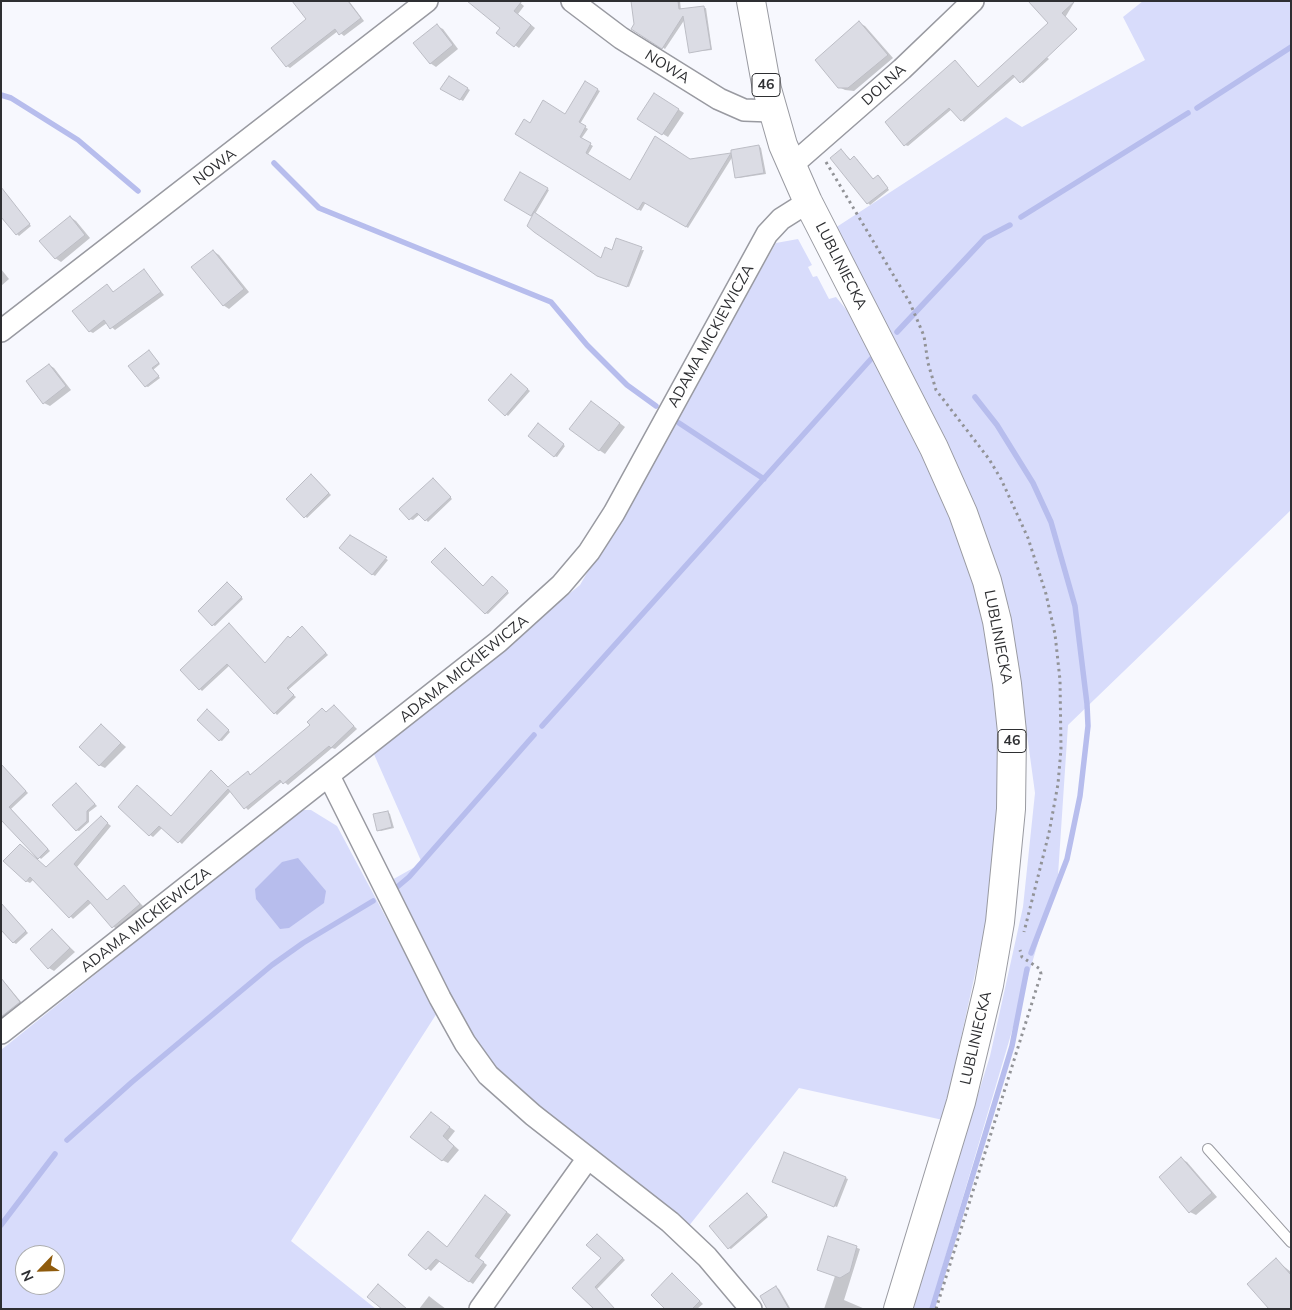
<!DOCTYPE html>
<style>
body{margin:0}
#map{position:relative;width:1292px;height:1310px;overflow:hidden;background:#f7f8fe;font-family:Mulish,sans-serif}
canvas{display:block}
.frame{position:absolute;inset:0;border:2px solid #2e2f32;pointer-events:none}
.north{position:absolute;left:15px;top:1245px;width:50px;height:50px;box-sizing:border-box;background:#fff;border:1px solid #abacad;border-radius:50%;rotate:246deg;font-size:14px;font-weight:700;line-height:20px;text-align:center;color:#2e2f32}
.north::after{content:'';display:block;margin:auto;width:18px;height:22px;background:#8f5b0c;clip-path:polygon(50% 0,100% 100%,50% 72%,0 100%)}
</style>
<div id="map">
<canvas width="1292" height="1310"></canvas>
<div class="frame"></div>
<div class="north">N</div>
</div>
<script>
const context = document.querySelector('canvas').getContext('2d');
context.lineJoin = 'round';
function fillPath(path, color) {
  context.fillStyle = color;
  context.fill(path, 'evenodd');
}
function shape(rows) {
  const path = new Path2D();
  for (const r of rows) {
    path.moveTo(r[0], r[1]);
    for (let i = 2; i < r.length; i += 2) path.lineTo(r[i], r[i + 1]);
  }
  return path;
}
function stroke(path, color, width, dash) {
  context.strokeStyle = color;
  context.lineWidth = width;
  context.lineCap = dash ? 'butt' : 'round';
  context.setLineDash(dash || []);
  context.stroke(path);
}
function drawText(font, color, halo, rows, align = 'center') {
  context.font = font + ' Mulish,sans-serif';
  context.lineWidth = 4.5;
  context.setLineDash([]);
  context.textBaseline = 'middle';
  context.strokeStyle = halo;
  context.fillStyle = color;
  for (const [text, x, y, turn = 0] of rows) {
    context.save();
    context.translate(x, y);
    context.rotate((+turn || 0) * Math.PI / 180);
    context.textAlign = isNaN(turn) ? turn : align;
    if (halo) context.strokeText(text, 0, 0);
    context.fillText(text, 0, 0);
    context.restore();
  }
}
fillPath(shape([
 [1143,1,1291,1,1291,510,1068,725,1058,875,930,1309,911,1309,990,1056,1023,907,1035,793,1010,610,977,515,835,228,1006,117,1022,127,1145,60,1123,17],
 [798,239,812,265,808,267,813,277,817,276,829,299,836,297,858,324,872,348,975,568,1002,730,994,887,943,1120,799,1088,688,1227,487,1064,460,1019,390,881,422,863,373,752,580,585,776,243],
 [300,810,311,810,337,826,437,1013,291,1241,376,1309,1,1309,1,1050],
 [25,1255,55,1255,55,1285,25,1285]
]), '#d8dcfb');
fillPath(shape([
 [298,858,326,891,324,903,289,928,280,929,256,899,255,889,282,862]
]), '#b7bded');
fillPath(shape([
 [339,1,349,1,364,21,344,36,338,31,290,68,287,66,308,20],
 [518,1,524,6,518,14,535,28,519,48,498,33],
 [632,1,680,1,681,10,706,8,712,50,690,52,685,19,665,49,633,29,636,25],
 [1029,1,1075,1,1043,54,1049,59,1023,83,1016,76,964,122,952,109,908,146,905,145,956,62,979,88,1049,23],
 [859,23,865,26,893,58,854,91,845,90,839,87],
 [437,26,443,29,458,49,436,67,430,63],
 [449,78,470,90,463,101,442,88],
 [585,83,600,91,580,124,588,129,581,139,593,146,587,156,630,181,690,160,733,154,759,146,761,148,766,174,739,178,736,177,733,156,688,228,646,202,641,211,517,134,530,124,566,116],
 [660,98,684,113,668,137,663,134],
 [841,150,851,160,854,158,857,159,873,180,878,176,880,177,889,190,870,205,868,203,832,158],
 [520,174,549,190,535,214,602,260,613,252,644,250,629,287,601,277,533,216,505,200],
 [10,200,31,226,19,236,17,234],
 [70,217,76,221,90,238,61,262,55,258],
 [213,251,219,255,249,292,229,309,223,305],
 [1,269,9,279,1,286],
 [144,271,164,295,115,330,107,323,93,333,89,331,107,286,114,293],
 [149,351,160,364,153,370,160,378,148,387,145,386],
 [49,365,54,368,71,390,50,406,44,403],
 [514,377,530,391,508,416,490,400],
 [597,406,625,427,605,454,599,450],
 [540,426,565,446,557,457,554,456],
 [314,477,331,495,307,518,288,499],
 [435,481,452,499,428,522,420,514,413,520,410,519],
 [350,537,388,560,375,576,372,574],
 [493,577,509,593,488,614,485,613,483,587],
 [230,585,243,599,215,626,213,625],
 [229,625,265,664,302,627,328,655,288,690,296,697,277,715,230,665,202,691,181,670],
 [334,706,357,729,335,749,332,748,288,785,283,781,248,810,231,791,182,844,163,827,153,837,150,835,138,787,172,817,212,772,229,788,248,773,252,775],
 [210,712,230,732,222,741,219,740],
 [101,725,126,747,105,768,99,765],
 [7,771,28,793,11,809,50,851,41,859,1,818],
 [78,786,97,806,89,812,89,822,79,831,76,830],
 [388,812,390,814,394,828,381,831,378,830],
 [101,818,111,826,77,867,108,901,124,887,143,906,117,930,91,903,73,919,34,879,30,883,26,881,21,845,46,868],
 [1,904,28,933,16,944,13,942],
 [52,930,75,952,54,971,49,968],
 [1,978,22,1003,1,1020],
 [436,1117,455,1131,448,1140,459,1150,448,1163,442,1160],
 [785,1154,848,1179,837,1207,776,1183],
 [1181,1159,1187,1162,1217,1197,1196,1215,1190,1212],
 [748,1194,768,1217,731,1249,729,1248],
 [489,1199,511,1215,479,1259,487,1265,473,1284,440,1261,431,1271,410,1255,429,1232,448,1248],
 [600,1237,625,1260,597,1289,574,1288,602,1258],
 [829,1237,860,1249,844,1300,865,1309,824,1309,835,1276],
 [1276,1260,1291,1272,1291,1309],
 [676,1277,703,1304,697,1309,667,1309],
 [776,1287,779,1289,790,1308,769,1309],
 [429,1296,434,1300,446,1309,419,1309]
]), '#0003');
stroke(shape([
 [1,95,11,98,78,140,138,191],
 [1197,108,1291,47],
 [274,163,319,208,551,302,587,345,627,385,656,406],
 [1021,217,1188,113],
 [897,332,985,238,1010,225],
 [975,397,997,425,1033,483,1051,522,1075,606,1087,704,1088,726,1080,796,1067,859,1031,953],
 [679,423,764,479],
 [542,726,871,359],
 [396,888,409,877,534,735],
 [67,1140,132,1082,272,965,303,943,373,901],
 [1,1225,55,1154],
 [932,1309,1012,1046,1027,969]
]), '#b7bded', 5.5);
const building = shape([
 [292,1,348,1,361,18,339,35,335,29,286,67,271,48,306,19,292,1],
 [467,1,522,1,514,11,531,25,514,47,496,33,500,28,467,1],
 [631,1,678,1,679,9,704,6,711,49,689,53,683,16,662,49,631,29,634,24,631,1],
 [1028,1,1075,1,1062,13,1077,29,1020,83,1013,75,961,121,949,108,904,146,885,122,955,60,978,87,1048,23,1028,1],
 [859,21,888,55,848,88,838,88,815,60,859,21],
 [437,24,453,45,430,64,413,43,437,24],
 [449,76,468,88,460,100,440,89,449,76],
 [585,81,598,89,579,122,586,126,580,137,591,143,586,153,630,180,655,136,690,159,731,153,731,150,759,145,764,173,735,178,731,153,686,227,643,202,638,210,515,134,524,119,530,123,543,100,565,114,585,81],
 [654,93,679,109,662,135,637,119,654,93],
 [841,149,850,160,854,156,873,179,878,175,888,188,867,204,830,158,841,149],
 [520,172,548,188,531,216,504,200,520,172],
 [1,187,30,224,16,235,1,217,1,187],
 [534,212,601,258,605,247,612,250,616,238,642,247,627,287,597,276,534,232,527,226,534,212],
 [70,216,85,235,55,259,39,241,70,216],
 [213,250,244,289,223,306,191,267,213,250],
 [144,269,161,292,110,329,104,320,89,332,72,311,107,284,113,292,144,269],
 [149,350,159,363,152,368,159,376,145,387,128,366,149,350],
 [49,364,66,386,43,404,26,381,49,364],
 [511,374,528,389,505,416,488,400,511,374],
 [591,401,620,423,599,451,569,429,591,401],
 [538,423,564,444,554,457,528,436,538,423],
 [311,474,329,493,304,518,286,499,311,474],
 [433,478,451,497,425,521,417,513,409,520,399,509,433,478],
 [350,535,387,557,372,575,339,548,350,535],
 [445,548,483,586,492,576,508,591,485,614,431,562,445,548],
 [227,582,242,597,212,626,198,611,227,582],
 [229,623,265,663,288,636,290,638,302,626,326,653,287,688,294,695,274,714,227,664,199,690,180,670,229,623],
 [334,705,354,726,331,748,329,746,283,784,280,780,244,809,228,789,178,843,159,826,149,836,118,807,137,785,171,816,211,770,228,787,248,771,250,775,310,725,307,722,322,708,326,712,334,705],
 [207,709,229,730,219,741,197,720,207,709],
 [101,724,121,743,99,766,79,747,101,724],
 [1,764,26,791,9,807,48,849,38,859,1,820,1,764],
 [76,783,95,804,87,811,87,821,76,831,52,805,76,783],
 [388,811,392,827,377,831,373,814,388,811],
 [101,816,108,823,74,864,107,900,124,885,140,904,112,928,88,900,69,918,30,877,26,882,3,861,20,844,46,867,101,816],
 [1,903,26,931,13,943,1,930,1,903],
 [52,929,70,948,48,969,30,949,52,929],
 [1,978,20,1002,1,1017,1,978],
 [431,1112,450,1127,443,1136,454,1146,442,1161,410,1137,431,1112],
 [784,1152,846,1177,834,1207,772,1182,784,1152],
 [1181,1157,1212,1193,1189,1213,1159,1177,1181,1157],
 [747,1193,767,1215,728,1249,709,1226,747,1193],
 [485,1195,507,1212,475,1256,484,1262,469,1282,436,1259,426,1270,408,1255,428,1231,447,1247,485,1195],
 [597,1234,623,1258,595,1287,615,1309,594,1309,572,1288,601,1258,586,1245,597,1234],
 [828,1236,857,1246,850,1272,840,1278,817,1270,828,1236],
 [1276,1258,1291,1275,1291,1309,1269,1309,1247,1284,1276,1258],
 [672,1273,700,1301,692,1309,665,1309,651,1295,672,1273],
 [378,1284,407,1309,382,1309,367,1297,378,1284],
 [776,1286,789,1309,767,1309,760,1296,776,1286]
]);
fillPath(building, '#dbdce4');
stroke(building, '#bcbdc5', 1);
const lane = shape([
 [1208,1149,1291,1242]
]);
const street = shape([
 [572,1,621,38,719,99,744,110,772,111],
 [791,166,902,69,973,1],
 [1,331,427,1],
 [329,776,440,998,465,1043,488,1075,533,1115,670,1222,707,1257,751,1309],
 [1,1033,498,642,561,585,589,552,614,513,767,234,781,219,808,202],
 [480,1309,588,1158]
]);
const primary = shape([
 [751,1,767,89,783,145,808,202,934,448,963,513,987,581,997,621,1007,684,1012,732,1011,809,1000,922,989,985,961,1102,898,1309]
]);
stroke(lane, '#999aa1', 12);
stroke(street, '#999aa1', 24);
stroke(primary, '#999aa1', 30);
stroke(shape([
 [826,162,910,303,924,336,928,363,936,390,989,459,1001,479,1028,538,1046,594,1055,634,1060,680,1061,749,1058,784,1049,833,1024,932],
 [936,1309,1041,974,1040,969,1022,957,1020,950]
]), '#929397', 3, [2.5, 4]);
stroke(lane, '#fff', 10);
stroke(street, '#fff', 21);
stroke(primary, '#fff', 28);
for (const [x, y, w] of [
 [766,85,28],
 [1012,741,28]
]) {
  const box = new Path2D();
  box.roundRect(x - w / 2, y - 11.5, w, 23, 4);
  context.fillStyle = '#fff';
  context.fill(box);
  stroke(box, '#2e2f32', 1);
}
drawText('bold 14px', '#2e2f32', null, [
 ["46",766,85],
 ["46",1012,741]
]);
drawText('15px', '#2e2f32', '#fff', [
 ["NOWA",667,67,32],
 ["DOLNA",884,85,-42],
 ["NOWA",215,167,-38],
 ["LUBLINIECKA",841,266,63],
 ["ADAMA MICKIEWICZA",711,336,-61],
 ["LUBLINIECKA",998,637,79],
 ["ADAMA MICKIEWICZA",464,669,-39],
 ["ADAMA MICKIEWICZA",146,920,-38],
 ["LUBLINIECKA",976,1038,-77]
]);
</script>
